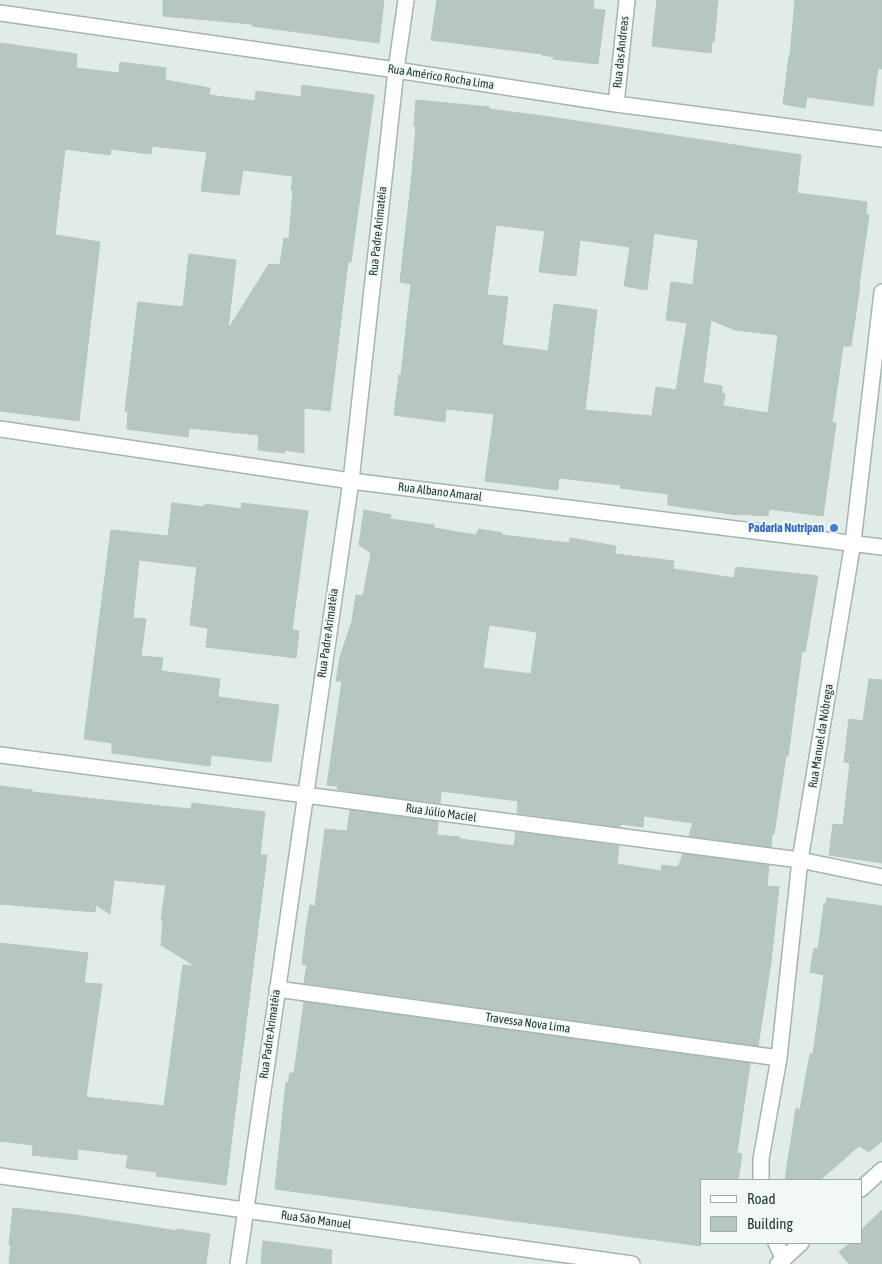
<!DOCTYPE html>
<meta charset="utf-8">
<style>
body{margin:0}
#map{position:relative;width:882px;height:1264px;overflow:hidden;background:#e1ece8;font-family:"Asap Condensed",sans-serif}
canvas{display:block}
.legend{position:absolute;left:700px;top:1179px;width:162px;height:65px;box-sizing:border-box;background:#f1f8f6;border:1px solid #9eadaa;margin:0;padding:6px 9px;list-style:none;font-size:15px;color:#213c39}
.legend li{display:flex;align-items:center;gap:10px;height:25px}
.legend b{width:25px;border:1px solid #9eadaa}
</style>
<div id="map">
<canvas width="882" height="1264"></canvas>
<ul class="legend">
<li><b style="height:6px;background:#fff"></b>Road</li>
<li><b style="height:14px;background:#b6c6c2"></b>Building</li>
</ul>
</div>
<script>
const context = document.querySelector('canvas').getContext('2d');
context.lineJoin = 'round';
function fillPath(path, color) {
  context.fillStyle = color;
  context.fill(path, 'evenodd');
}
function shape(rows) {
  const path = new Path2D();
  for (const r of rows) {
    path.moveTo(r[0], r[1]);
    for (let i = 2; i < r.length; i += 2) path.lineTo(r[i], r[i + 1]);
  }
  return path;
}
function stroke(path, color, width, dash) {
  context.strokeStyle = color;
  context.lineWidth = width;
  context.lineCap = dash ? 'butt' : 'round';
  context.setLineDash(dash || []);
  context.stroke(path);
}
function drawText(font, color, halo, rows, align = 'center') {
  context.font = font + ' "Asap Condensed",sans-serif';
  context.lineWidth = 4;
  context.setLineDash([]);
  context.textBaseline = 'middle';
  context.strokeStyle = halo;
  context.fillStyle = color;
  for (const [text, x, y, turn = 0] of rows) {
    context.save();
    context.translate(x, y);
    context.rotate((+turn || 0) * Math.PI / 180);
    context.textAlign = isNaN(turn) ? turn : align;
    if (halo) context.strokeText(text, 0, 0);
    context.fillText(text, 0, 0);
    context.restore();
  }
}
const building = shape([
 [163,0,384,0,379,43,252,26,252,24,163,16,163,0],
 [437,0,594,0,593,9,605,10,598,64,553,59,554,57,542,55,542,54,431,40,437,0],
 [657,0,718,0,714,42,712,42,711,53,652,46,657,0],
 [795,0,882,0,882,69,878,68,873,106,807,97,805,108,783,104,789,56,790,56,795,0],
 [0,43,77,54,76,68,119,73,120,62,166,68,165,80,210,88,209,95,255,101,256,91,301,97,302,85,374,95,351,262,348,262,344,295,330,411,304,408,304,453,285,450,285,453,258,450,259,435,189,428,188,437,127,429,128,411,125,411,138,302,183,307,189,254,236,260,228,329,269,264,280,265,284,238,289,239,293,190,291,190,293,176,243,170,239,195,201,191,207,152,152,146,151,154,111,149,110,155,65,149,55,235,100,242,79,421,0,411,0,43],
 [416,100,489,107,489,109,557,118,801,155,797,193,867,202,866,214,869,215,859,285,860,285,851,346,843,346,832,423,836,423,823,516,769,509,768,516,738,514,738,515,668,505,668,494,620,488,621,485,559,478,558,490,485,481,494,414,446,409,445,422,394,415,399,375,401,375,411,284,400,282,412,174,416,127,414,126,416,100],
 [496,225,545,231,539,272,576,276,580,240,630,247,624,286,647,290,654,233,698,240,693,285,671,282,666,320,687,323,676,390,656,387,652,416,585,410,597,310,554,304,548,351,502,345,508,297,487,295,496,225],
 [711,320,735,330,778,335,768,413,723,406,725,394,722,394,722,386,703,383,711,320],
 [172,503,205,507,205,504,241,509,242,503,308,511,292,630,299,631,296,658,206,647,208,628,190,625,197,567,139,560,133,618,146,619,141,656,163,658,161,671,220,679,218,697,279,705,271,762,211,755,210,766,112,753,112,743,84,739,111,530,168,536,172,503],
 [364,510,391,515,390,519,434,525,434,528,476,535,479,529,502,533,502,535,569,543,570,538,616,546,615,554,674,561,673,569,734,578,736,567,818,576,805,652,802,651,788,756,786,756,774,834,772,834,771,847,689,836,693,823,644,816,643,827,621,824,620,827,517,813,518,801,441,791,440,803,353,792,337,789,338,786,327,785,342,681,336,681,340,657,352,621,356,595,363,596,371,553,359,545,364,510],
 [489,625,537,632,531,674,483,668,489,625],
 [869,679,882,680,882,863,829,855,833,824,843,825,850,763,844,762,849,719,863,721,869,679],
 [0,786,32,790,32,792,160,806,191,809,192,803,265,812,260,855,267,855,226,1185,156,1176,157,1172,126,1168,128,1155,78,1149,77,1160,32,1155,33,1145,0,1141,0,943,88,953,84,983,102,984,86,1097,164,1106,183,965,195,966,161,945,163,921,161,920,166,885,114,880,110,914,96,905,95,912,0,904,0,786],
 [350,810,438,822,437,835,460,837,460,839,514,846,516,832,619,846,617,864,661,871,662,865,678,867,683,854,769,865,767,886,779,887,771,962,758,1046,304,983,307,965,302,964,306,929,310,905,315,906,325,829,347,831,350,810],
 [827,898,882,906,882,1141,869,1152,859,1146,820,1180,785,1180,796,1108,800,1110,810,1054,813,1054,819,1012,824,975,810,972,814,948,818,949,824,904,826,904,827,898],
 [304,1002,750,1063,737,1153,742,1154,738,1180,701,1180,701,1246,275,1189,286,1082,288,1083,290,1073,294,1073,304,1002],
 [13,1208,76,1215,177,1231,177,1229,210,1234,206,1264,9,1264,11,1245,9,1245,13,1208],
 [882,1210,882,1264,849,1264,839,1252,850,1243,861,1243,861,1230,882,1210],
 [263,1241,332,1250,331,1264,261,1264,263,1241]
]);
fillPath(building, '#b6c6c2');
stroke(building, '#b3c5c0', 1);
const minor = shape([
 [0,13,396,70,616,104,882,139],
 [616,104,627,0],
 [0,429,351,481,882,547],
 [0,755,800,860,882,877],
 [277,989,779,1058],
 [0,1176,632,1264],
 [761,1180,761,1159,779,1058,800,860,853,542,882,292],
 [776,1243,784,1259],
 [238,1264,351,481,396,70,406,0]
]);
const secondary = shape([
 [861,1189,882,1170],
 [778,1264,801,1243]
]);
stroke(minor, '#a4b4b0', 18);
stroke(secondary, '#9fb7b2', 18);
stroke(minor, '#fff', 15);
stroke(secondary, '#fff', 15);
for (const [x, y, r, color] of [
 [834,528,5,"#3f7fe0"]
]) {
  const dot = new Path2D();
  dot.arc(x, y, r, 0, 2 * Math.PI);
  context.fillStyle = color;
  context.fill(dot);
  stroke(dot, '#f1f8f6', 2);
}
drawText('12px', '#213c39', '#f1f8f6', [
 ["Rua das Andreas",621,52,-84],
 ["Rua Américo Rocha Lima",441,77,9],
 ["Rua Padre Arimatéia",378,231,-84],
 ["Rua Albano Amaral",440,492,7],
 ["Rua Padre Arimatéia",328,633,-82],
 ["Rua Manuel da Nóbrega",821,736,-81],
 ["Rua Júlio Maciel",441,813,8],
 ["Travessa Nova Lima",528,1023,8],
 ["Rua Padre Arimatéia",270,1034,-82],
 ["Rua São Manuel",316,1220,8]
]);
drawText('bold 12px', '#366cbe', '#f1f8f6', [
 ["Padaria Nutripan",824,528]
], 'right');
</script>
